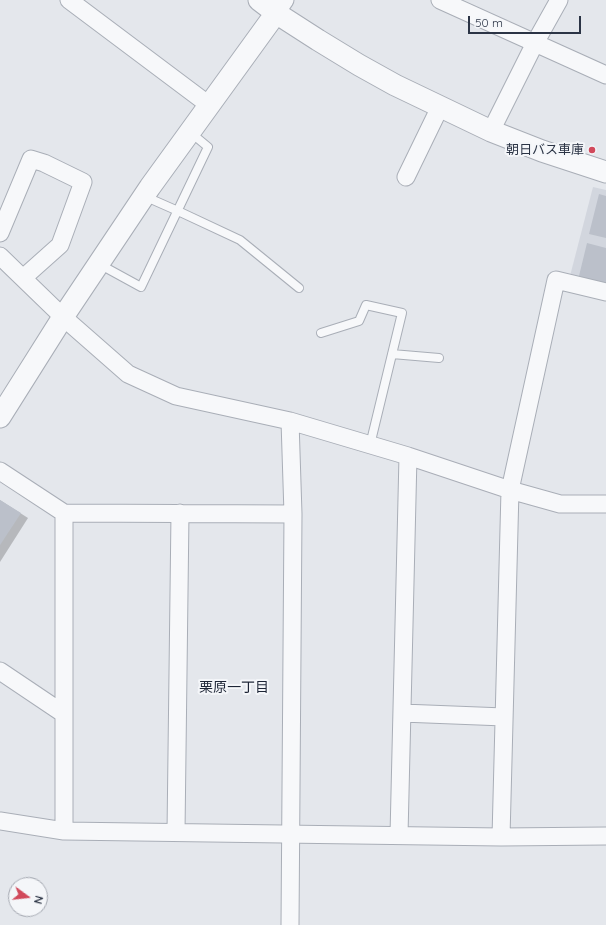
<!DOCTYPE html>
<meta charset="utf-8">
<style>
body{margin:0}
#map{position:relative;width:606px;height:925px;overflow:hidden;background:#e4e7ec;font-family:Quicksand,sans-serif}
canvas{display:block}
.north{position:absolute;left:8px;top:877px;width:40px;height:40px;box-sizing:border-box;background:#f4f6f9;border:1px solid #a4a8b1;border-radius:50%;rotate:105deg;font-size:11px;font-weight:700;line-height:16px;text-align:center;color:#2b3445}
.north::after{content:'';display:block;margin:auto;width:14px;height:18px;background:#d1495b;clip-path:polygon(50% 0,100% 100%,50% 72%,0 100%)}
.scale{position:absolute;left:468px;top:16px;width:113px;height:18px;box-sizing:border-box;border:2px solid #2b3445;border-top:0;padding-left:5px;font-size:12px;line-height:14px;white-space:nowrap;color:#2b3445;-webkit-text-stroke:3px #f4f6f9;paint-order:stroke}
</style>
<div id="map">
<canvas width="606" height="925"></canvas>
<div class="north">N</div>
<div class="scale">50 m</div>
</div>
<script>
const context = document.querySelector('canvas').getContext('2d');
context.lineJoin = 'round';
function fillPath(path, color) {
  context.fillStyle = color;
  context.fill(path, 'evenodd');
}
function shape(rows) {
  const path = new Path2D();
  for (const r of rows) {
    path.moveTo(r[0], r[1]);
    for (let i = 2; i < r.length; i += 2) path.lineTo(r[i], r[i + 1]);
  }
  return path;
}
function stroke(path, color, width, dash) {
  context.strokeStyle = color;
  context.lineWidth = width;
  context.lineCap = dash ? 'butt' : 'round';
  context.setLineDash(dash || []);
  context.stroke(path);
}
function drawText(font, color, halo, rows, align = 'center') {
  context.font = font + ' Quicksand,"Noto Sans JP",sans-serif';
  context.lineWidth = 4;
  context.setLineDash([]);
  context.textBaseline = 'middle';
  context.strokeStyle = halo;
  context.fillStyle = color;
  for (const [text, x, y, turn = 0] of rows) {
    context.save();
    context.translate(x, y);
    context.rotate((+turn || 0) * Math.PI / 180);
    context.textAlign = isNaN(turn) ? turn : align;
    if (halo) context.strokeText(text, 0, 0);
    context.fillText(text, 0, 0);
    context.restore();
  }
}
fillPath(shape([
 [593,187,606,190,606,284,570,276]
]), '#d2d6de');
fillPath(shape([
 [0,500,28,518,0,562]
]), '#0003');
fillPath(shape([
 [599,194,606,196,606,238,589,234],
 [587,243,606,248,606,284,579,276],
 [0,500,21,513,0,545]
]), '#bbc0ca');
const service = shape([
 [144,196,178,211,240,240,299,288],
 [99,264,141,287,208,147,190,132],
 [321,333,359,321,366,305,402,313,370,445],
 [392,354,439,358]
]);
const minor = shape([
 [69,0,209,105],
 [440,0,606,75],
 [276,13,285,0],
 [491,131,535,43,559,0],
 [406,177,440,107],
 [0,233,31,159,44,163,83,182,60,245,23,278],
 [0,256,63,317,128,374,176,396,290,421,408,456,510,490,560,504,606,504],
 [0,471,64,513,293,514],
 [64,513,64,831],
 [0,671,64,714],
 [402,713,504,717],
 [0,821,64,831,501,837,606,836],
 [176,832,180,513],
 [399,835,408,456],
 [501,837,510,490,556,280,606,292],
 [290,925,293,514,290,421]
]);
const tertiary = shape([
 [259,0,276,13,318,40,359,65,395,85,491,131,542,151,606,172],
 [0,417,63,317,150,187,276,13]
]);
stroke(service, '#a9aeb7', 10);
stroke(minor, '#a9aeb7', 19);
stroke(tertiary, '#a9aeb7', 23);
stroke(service, '#f7f8fa', 8);
stroke(minor, '#f7f8fa', 17);
stroke(tertiary, '#f7f8fa', 21);
for (const [x, y, r, color] of [
 [592,150,4,"#d1495b"]
]) {
  const dot = new Path2D();
  dot.arc(x, y, r, 0, 2 * Math.PI);
  context.fillStyle = color;
  context.fill(dot);
  stroke(dot, '#f4f6f9', 1.5);
}
drawText('13px', '#2b3445', '#f4f6f9', [
 ["朝日バス車庫",584,150]
], 'right');
drawText('14px', '#1d2536', '#f4f6f9', [
 ["栗原一丁目",234,688]
]);
</script>
